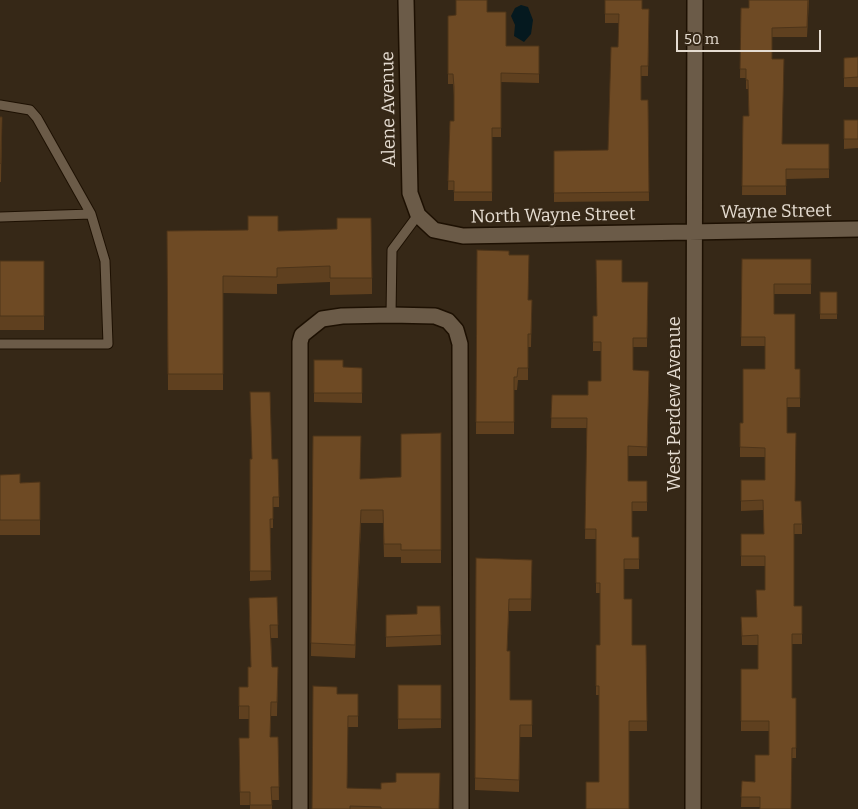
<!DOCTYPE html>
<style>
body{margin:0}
#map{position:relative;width:858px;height:809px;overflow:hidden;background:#362817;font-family:Bitter,serif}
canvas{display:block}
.scale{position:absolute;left:676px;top:30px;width:145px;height:22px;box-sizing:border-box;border:2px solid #e5dcd1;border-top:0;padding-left:6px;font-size:15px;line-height:18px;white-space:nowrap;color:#e5dcd1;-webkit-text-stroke:4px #362817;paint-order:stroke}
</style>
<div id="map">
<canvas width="858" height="809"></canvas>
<div class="scale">50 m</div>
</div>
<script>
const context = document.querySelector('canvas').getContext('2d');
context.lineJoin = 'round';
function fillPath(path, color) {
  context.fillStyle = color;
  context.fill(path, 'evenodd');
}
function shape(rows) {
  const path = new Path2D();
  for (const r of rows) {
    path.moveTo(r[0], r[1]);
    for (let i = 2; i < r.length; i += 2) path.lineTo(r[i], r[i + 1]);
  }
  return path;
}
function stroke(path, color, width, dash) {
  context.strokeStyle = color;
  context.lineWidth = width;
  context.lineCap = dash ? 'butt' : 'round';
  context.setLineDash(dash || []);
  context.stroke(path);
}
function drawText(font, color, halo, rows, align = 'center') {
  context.font = font + ' Bitter,serif';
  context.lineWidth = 4.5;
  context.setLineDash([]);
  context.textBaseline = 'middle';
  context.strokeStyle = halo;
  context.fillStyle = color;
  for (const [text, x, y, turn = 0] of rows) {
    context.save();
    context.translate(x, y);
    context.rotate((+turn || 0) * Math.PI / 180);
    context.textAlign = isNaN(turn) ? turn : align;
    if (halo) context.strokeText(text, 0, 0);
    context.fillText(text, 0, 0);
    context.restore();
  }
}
fillPath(shape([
 [521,5,528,7,533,20,531,34,524,42,514,36,515,25,511,16,515,8]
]), '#05191f');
const lane = shape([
 [0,105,30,110,37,118,91,214,105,261,108,344,0,344],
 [0,217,91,214],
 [391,315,392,250,418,215]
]);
const street = shape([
 [406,0,410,193,418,215,434,230,463,236,858,229],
 [300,809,300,342,302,335,322,319,342,316,391,315,435,316,448,321,456,330,460,344,461,809],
 [693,809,695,0]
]);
stroke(lane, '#1d1002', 11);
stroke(street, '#1d1002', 18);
stroke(lane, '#6b5b48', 9);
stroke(street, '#6b5b48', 15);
fillPath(shape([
 [605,0,642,9,649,9,648,76,641,76,641,100,648,100,649,201,554,202,554,151,608,150,618,47,619,23,605,23],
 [809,0,807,37,772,37,772,59,782,144,829,144,829,178,786,179,786,195,742,195,743,116,749,116,748,89,746,89,746,78,740,78,741,8,749,8],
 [487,12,506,46,539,46,539,83,501,82,501,137,492,137,492,201,454,201,454,190,448,190,450,121,454,121,454,96,453,84,448,84,448,16],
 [858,57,858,87,844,87,844,58],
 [0,117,2,117,1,182,0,182],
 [844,120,858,120,858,148,844,149],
 [167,231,278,231,372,278,372,294,330,295,330,282,277,284,277,294,223,293,223,390,168,390],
 [477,250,509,255,528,300,532,300,531,347,528,347,528,380,518,380,517,390,514,390,514,434,476,434],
 [742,259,811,259,811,294,774,294,774,314,795,369,800,369,800,407,787,407,787,433,795,501,802,524,802,534,794,534,794,606,802,606,802,644,792,644,792,698,796,698,796,758,792,758,760,807,741,807,742,781,755,782,769,755,769,731,741,731,741,669,758,669,758,645,742,645,741,617,757,617,765,590,765,566,741,566,741,534,764,534,763,510,741,511,741,480,765,480,765,457,740,457,740,423,743,423,765,369,765,346,741,346],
 [0,261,44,261,44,330,0,330],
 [622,282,648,282,647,347,633,347,633,370,649,371,647,456,628,456,628,481,647,481,647,511,632,511,632,537,639,537,639,569,624,569,624,599,632,645,646,645,647,731,629,731,599,782,599,695,596,695,596,645,600,645,600,593,596,593,596,539,585,539,587,428,551,428,552,395,588,395,601,381,601,351,593,351,593,316,597,316],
 [820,292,837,292,837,319,820,319],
 [314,360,343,367,362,368,362,403,314,402],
 [441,433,441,563,401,563,401,557,384,557,383,523,361,523,355,658,311,656,313,436,361,479,401,477],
 [250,459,272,459,279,497,279,507,273,507,273,528,270,528,271,580,250,581],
 [0,475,20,483,40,482,40,535,0,535],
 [476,558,532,560,531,611,509,611,507,651,510,700,532,700,532,737,520,737,519,792,475,790],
 [277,597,278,638,271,638,272,667,278,667,277,716,271,716,270,737,278,737,279,800,272,800,272,809,250,809,250,805,240,805,239,738,249,738,249,719,239,719,239,687,248,687,251,667,249,598],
 [440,606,441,645,386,647,386,615,417,614],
 [398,685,441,685,441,728,398,729],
 [337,694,358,694,358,727,348,727,347,788,440,809,312,809]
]), '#5f401f');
fillPath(shape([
 [361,510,361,523,355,658,355,645]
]), '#4d3419');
const building = shape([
 [456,0,487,0,487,12,506,12,506,46,539,46,539,74,501,73,501,128,492,128,492,192,454,192,454,181,448,181,450,121,454,121,454,87,453,74,448,74,448,16,456,15,456,0],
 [605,0,642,0,642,9,649,9,648,66,641,66,641,100,648,100,649,192,554,193,554,151,608,150,611,47,618,47,619,14,605,14,605,0],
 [749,0,808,0,807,27,772,28,772,59,784,59,782,144,829,144,829,169,786,169,786,186,742,186,743,116,749,116,748,80,746,80,746,69,740,69,741,8,749,8,749,0],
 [858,57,858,77,844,78,844,58,858,57],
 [0,117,2,117,1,164,0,163,0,117],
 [844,120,858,120,858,139,844,139,844,120],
 [248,216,278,216,278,231,337,229,337,218,371,218,372,278,330,278,330,266,277,268,277,277,223,276,223,374,168,374,167,231,248,230,248,216],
 [477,250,509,251,509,255,529,255,528,300,532,300,531,334,528,334,528,368,518,368,517,377,514,377,514,422,476,422,477,250],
 [742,259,811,259,811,284,774,284,774,314,795,314,795,369,800,369,800,398,787,398,787,433,796,433,795,501,801,501,802,524,794,524,794,606,802,606,802,634,792,634,792,698,796,698,796,748,792,748,791,809,760,809,760,797,741,797,742,781,755,782,755,755,769,755,769,721,741,721,741,669,758,669,758,635,742,636,741,617,757,617,756,590,765,590,765,556,741,556,741,534,764,534,763,500,741,501,741,480,765,480,765,448,740,447,740,423,743,423,743,369,765,369,765,337,741,337,742,259],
 [596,260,622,260,622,282,648,282,647,338,633,338,633,370,649,371,647,447,628,446,628,481,647,481,647,502,632,502,632,537,639,537,639,559,624,559,624,599,632,599,632,645,646,645,647,721,629,721,629,809,586,809,586,782,599,782,599,686,596,686,596,645,600,645,600,583,596,583,596,529,585,529,587,418,551,418,552,395,588,395,588,381,601,381,601,342,593,342,593,316,597,316,596,260],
 [0,261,44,261,44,316,0,316,0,261],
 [820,292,837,292,837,314,820,314,820,292],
 [314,360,343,360,343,367,362,368,362,393,314,393,314,360],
 [250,392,270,392,272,459,278,459,279,497,273,497,273,519,270,519,271,571,250,571,250,459,252,459,250,392],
 [441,433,441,550,401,550,401,544,384,544,383,510,361,510,355,645,311,643,313,436,361,436,360,479,401,477,401,434,441,433],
 [20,474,20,483,40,482,40,520,0,520,0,475,20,474],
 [476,558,532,560,531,599,509,599,507,651,510,651,510,700,532,700,532,725,520,725,519,780,475,778,476,558],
 [277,597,278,625,270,625,272,667,278,667,277,702,271,702,270,737,278,737,279,787,271,787,272,805,250,805,250,792,240,792,239,738,249,738,249,706,239,706,239,687,248,687,248,667,251,667,249,598,277,597],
 [417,606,440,606,441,635,386,637,386,615,417,614,417,606],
 [398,685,441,685,441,719,398,719,398,685],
 [313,686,337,687,337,694,358,694,358,716,348,716,347,788,381,789,381,783,396,782,396,773,440,773,439,809,381,809,381,807,350,806,350,809,312,809,313,686]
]);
fillPath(building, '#6e4a24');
stroke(building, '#4d3419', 1);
drawText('18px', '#e5dcd1', '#362817', [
 ["Alene Avenue",389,109,-91],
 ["Wayne Street",776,212,-1],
 ["North Wayne Street",553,216,-1],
 ["West Perdew Avenue",675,404,-90]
]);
</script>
